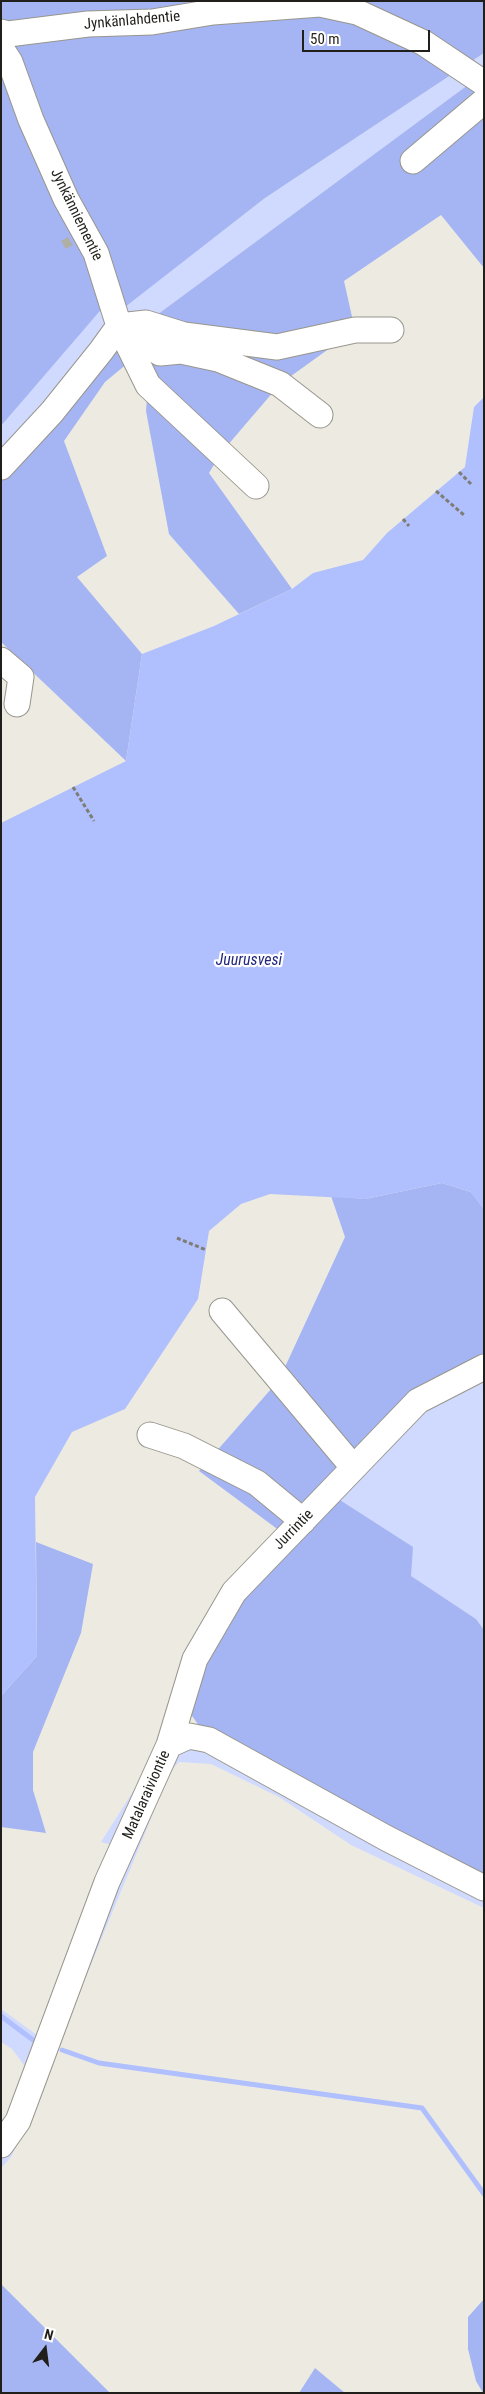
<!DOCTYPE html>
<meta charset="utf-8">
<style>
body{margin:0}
#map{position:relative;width:485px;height:2394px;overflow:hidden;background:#edebe1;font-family:"Roboto Condensed",sans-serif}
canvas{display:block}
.frame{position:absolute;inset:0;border:2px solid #201f1b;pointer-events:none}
.north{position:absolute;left:20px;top:2324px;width:50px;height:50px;-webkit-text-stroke:4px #fff;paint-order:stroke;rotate:15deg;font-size:14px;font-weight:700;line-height:20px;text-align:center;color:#201f1b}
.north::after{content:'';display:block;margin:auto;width:18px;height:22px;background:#201f1b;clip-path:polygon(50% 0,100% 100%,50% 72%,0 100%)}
.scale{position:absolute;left:302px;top:30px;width:128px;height:22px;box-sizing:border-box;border:2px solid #201f1b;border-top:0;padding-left:6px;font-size:15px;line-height:18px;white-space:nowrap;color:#201f1b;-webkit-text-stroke:4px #fff;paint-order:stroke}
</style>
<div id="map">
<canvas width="485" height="2394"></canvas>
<div class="frame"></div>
<div class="north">N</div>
<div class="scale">50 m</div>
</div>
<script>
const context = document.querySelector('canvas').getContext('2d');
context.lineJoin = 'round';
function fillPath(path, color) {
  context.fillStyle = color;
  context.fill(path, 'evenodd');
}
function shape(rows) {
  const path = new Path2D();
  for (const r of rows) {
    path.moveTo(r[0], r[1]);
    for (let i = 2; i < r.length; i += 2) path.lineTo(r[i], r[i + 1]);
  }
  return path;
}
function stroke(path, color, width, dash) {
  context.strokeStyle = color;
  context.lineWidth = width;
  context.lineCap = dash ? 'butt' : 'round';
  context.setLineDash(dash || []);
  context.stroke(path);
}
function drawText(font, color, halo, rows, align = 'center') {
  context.font = font + ' "Roboto Condensed",sans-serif';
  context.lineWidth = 4.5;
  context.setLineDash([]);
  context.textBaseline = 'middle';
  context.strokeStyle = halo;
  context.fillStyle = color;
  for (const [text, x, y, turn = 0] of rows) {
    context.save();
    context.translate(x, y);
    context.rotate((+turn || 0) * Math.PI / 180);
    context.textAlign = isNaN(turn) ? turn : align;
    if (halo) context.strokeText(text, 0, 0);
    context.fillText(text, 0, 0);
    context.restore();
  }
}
fillPath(shape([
 [484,53,484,73,146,323,1,467,1,426,111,297,116,313,265,198],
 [484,1367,484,1630,476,1619,410,1576,329,1493,364,1456],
 [189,1736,484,1888,484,1908,351,1845,279,1797,211,1764,179,1762,166,1776,150,1821,68,2020,37,2106,11,2157,1,2168,1,2130,18,2097,24,2065,12,2049,1,2042,1,2009,37,2035,123,1848,101,1842,156,1755]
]), '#d0daff');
fillPath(shape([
 [1,1,484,1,484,53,265,198,116,314,111,298,1,426],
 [484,73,484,268,441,215,344,281,355,330,280,384,221,453,209,473,292,589,239,614,169,534,146,411,148,385,134,358,105,382,64,441,107,556,77,577,142,654,126,761,1,642,1,467,101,351,146,323],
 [442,1183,471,1192,484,1209,484,1367,418,1401,329,1493,413,1547,411,1576,476,1619,484,1630,484,1888,209,1740,190,1713,195,1659,280,1531,199,1471,279,1380,345,1237,331,1196,365,1199],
 [36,1542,93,1564,81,1633,33,1752,33,1790,46,1833,1,1827,1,1696,37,1656],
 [1,2284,110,2393,1,2393],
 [484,2299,484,2393,483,2393,476,2381,468,2349,468,2317],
 [315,2368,345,2393,299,2393]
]), '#a5b5f3');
fillPath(shape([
 [484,397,484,1209,471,1192,442,1183,365,1199,270,1194,241,1204,209,1231,198,1299,125,1409,72,1432,35,1497,37,1656,1,1696,1,823,126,761,142,654,214,626,292,589,313,573,363,560,387,533,465,467,474,407]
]), '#b0bffe');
stroke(shape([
 [1,2016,33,2040],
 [62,2050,99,2063,422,2108,484,2194]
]), '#b0bffe', 5);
fillPath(shape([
 [68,237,73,245,66,249,61,241]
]), '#b0afa5');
const minor = shape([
 [1,32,8,34,88,24,152,22,213,12,320,4,357,12,424,43,484,83],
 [1,48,10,62,31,120,66,199,96,253,119,326,101,351,52,412,1,467],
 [413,161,484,101],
 [119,326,146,323,184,335,277,347,355,330,391,330],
 [119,326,160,353,181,351,218,359,280,384,320,415],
 [119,326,148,385,256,486],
 [1,660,21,677,17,704],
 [222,1311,353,1467],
 [150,1435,184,1446,257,1483,303,1521],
 [169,1745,195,1659,234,1592,418,1401,484,1367],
 [1,2145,18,2121,107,1882,169,1745,189,1736,209,1740,386,1838,484,1888]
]);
stroke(minor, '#98968d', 27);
stroke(shape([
 [459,472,471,484],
 [436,491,464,515],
 [403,519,409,526],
 [73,787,94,821],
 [177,1238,206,1250]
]), '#7e7c75', 3, [4, 2.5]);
stroke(minor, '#fff', 25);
drawText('15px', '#201f1b', '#fff', [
 ["Jynkänlahdentie",132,21,-5],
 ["Jynkänniementie",76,215,64],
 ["Jurrintie",294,1530,-46],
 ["Matalaraiviontie",147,1795,-66]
]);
drawText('italic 16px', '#24297f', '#fff', [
 ["Juurusvesi",249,961]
]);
</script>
